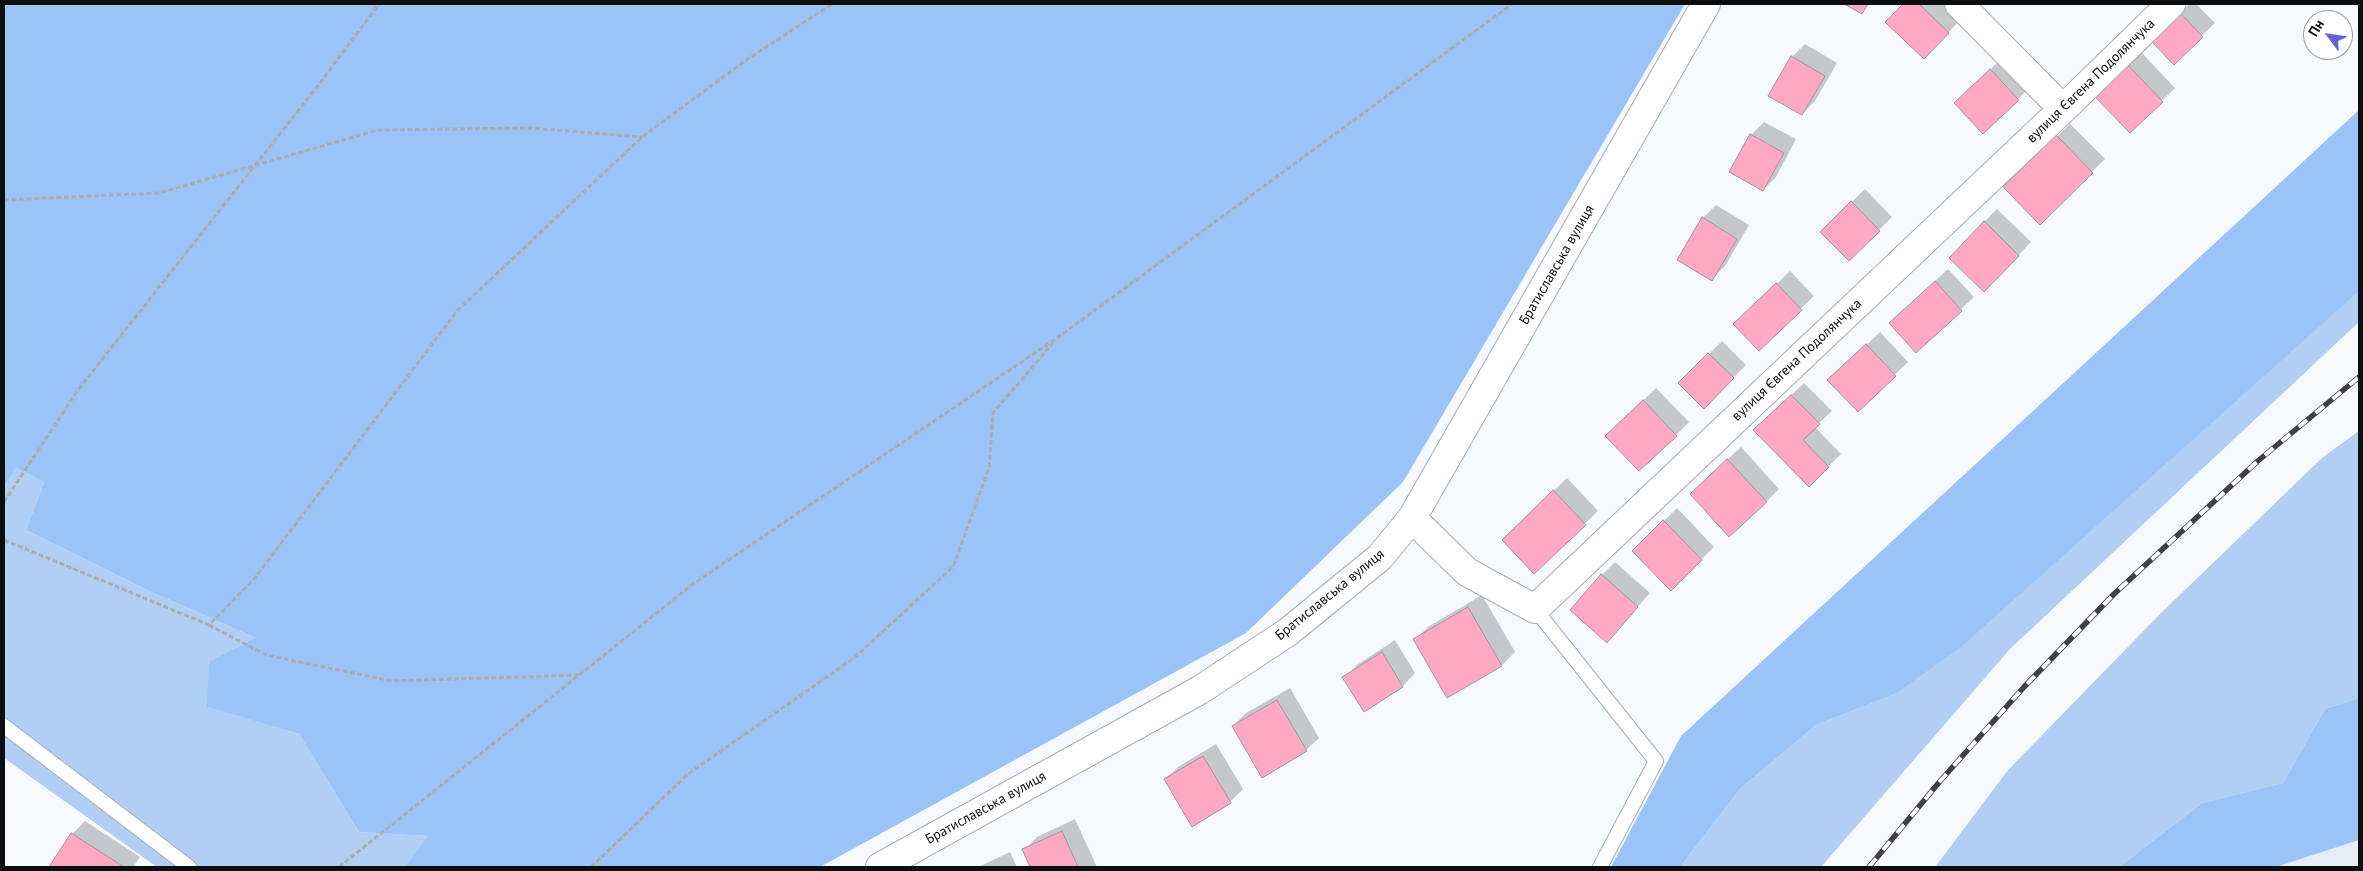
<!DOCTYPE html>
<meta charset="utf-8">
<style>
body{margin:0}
#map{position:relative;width:2363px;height:871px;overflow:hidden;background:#f6fafe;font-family:"PT Sans",sans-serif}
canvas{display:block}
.frame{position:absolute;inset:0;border:5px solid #0b0d0f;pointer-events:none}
.north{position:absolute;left:2303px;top:10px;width:50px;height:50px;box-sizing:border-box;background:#fff;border:1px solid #9d9e9f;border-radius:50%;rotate:301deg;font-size:14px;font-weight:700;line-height:20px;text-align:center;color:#0b0d0f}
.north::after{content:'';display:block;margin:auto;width:18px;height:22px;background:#6564dd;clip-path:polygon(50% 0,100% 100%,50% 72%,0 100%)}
</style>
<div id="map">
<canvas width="2363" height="871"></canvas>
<div class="frame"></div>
<div class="north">Пн</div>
</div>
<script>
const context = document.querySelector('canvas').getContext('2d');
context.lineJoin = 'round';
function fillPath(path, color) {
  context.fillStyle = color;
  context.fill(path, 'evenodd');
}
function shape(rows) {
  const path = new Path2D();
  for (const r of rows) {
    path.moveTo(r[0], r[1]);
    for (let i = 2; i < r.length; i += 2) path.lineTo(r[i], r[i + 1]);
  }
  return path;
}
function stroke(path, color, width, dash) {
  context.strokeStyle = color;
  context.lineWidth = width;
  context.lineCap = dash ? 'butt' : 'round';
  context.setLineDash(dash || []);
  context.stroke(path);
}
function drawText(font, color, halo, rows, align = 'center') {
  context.font = font + ' "PT Sans",sans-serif';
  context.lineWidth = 4;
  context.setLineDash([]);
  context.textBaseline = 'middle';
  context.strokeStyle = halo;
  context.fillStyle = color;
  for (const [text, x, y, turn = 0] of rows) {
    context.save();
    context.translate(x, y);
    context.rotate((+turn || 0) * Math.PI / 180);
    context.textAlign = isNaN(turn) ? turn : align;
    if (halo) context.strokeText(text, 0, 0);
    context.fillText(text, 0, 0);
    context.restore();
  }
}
fillPath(shape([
 [2359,840,2359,867,2276,867]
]), '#e5edf7');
fillPath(shape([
 [2359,291,2359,322,2010,649,1821,867,1680,867,1740,789,1816,725,1895,694],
 [2359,431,2359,698,2325,709,2283,783,2202,803,2119,867,1935,867,2008,770,2161,613,2323,457],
 [15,466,44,482,26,530,147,590,256,638,208,707,299,734,359,832,429,836,405,867,157,867,4,758,4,486]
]), '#b1cff4');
fillPath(shape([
 [4,4,1685,4,1403,482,1246,633,820,867,405,867,428,836,359,832,299,734,207,707,209,662,256,638,147,590,26,530,44,482,16,467,4,486],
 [2359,110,2359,291,1961,647,1895,694,1816,725,1740,789,1680,867,1611,867,1681,736],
 [2359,698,2359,840,2276,867,2119,867,2202,803,2283,783,2325,709]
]), '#9ac4f7');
fillPath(shape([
 [1905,4,1945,4,1961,19,1937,45,1887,22],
 [2189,4,2196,4,2215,23,2174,63,2152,40],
 [1805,44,1837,63,1815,101,1802,114,1792,57],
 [2140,51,2175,88,2130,132,2095,95],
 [2003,57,2031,86,2018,99,1969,90],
 [1764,122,1796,139,1776,177,1763,190,1731,172,1751,135],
 [2070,124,2105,159,2040,223,2005,187],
 [1865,189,1892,217,1849,260,1822,232],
 [1716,205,1749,225,1725,266,1712,279,1703,218],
 [1997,209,2031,242,1997,278,1984,222],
 [1948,269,1974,297,1916,351,1890,323],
 [1790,271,1814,296,1759,349,1735,324],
 [1880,332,1908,362,1858,410,1842,368],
 [1722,341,1746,365,1704,407,1680,383],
 [1804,383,1832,411,1815,427,1841,454,1809,485,1768,417],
 [1656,388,1689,422,1676,435,1620,423],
 [1741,447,1779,489,1766,502,1704,481],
 [1567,478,1598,511,1534,572,1516,527],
 [1677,508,1714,547,1671,589,1634,551],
 [1615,562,1650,593,1607,641,1602,575],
 [1482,595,1515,652,1502,665,1447,697,1415,640,1428,627],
 [1395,640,1415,673,1403,686,1365,710,1344,678,1357,665],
 [1290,688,1319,738,1306,750,1233,726,1246,713],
 [1216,744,1243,789,1230,802,1165,780,1178,767],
 [1075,819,1097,867,1032,867,1024,850,1037,837],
 [85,821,140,857,133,867,51,867,72,834],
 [1010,852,1017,867,978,867]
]), '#0003');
const building = shape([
 [1844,4,1868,4,1862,14,1844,4],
 [1903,4,1919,4,1949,33,1924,59,1885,22,1903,4],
 [2179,12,2203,37,2174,65,2150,40,2179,12],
 [1791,56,1825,76,1802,115,1768,96,1791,56],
 [2126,63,2163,102,2130,133,2093,95,2126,63],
 [1990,69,2019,100,1983,134,1954,103,1990,69],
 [1750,134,1784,153,1763,191,1729,172,1750,134],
 [2056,135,2093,173,2040,225,2003,187,2056,135],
 [1851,201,1880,231,1849,261,1820,232,1851,201],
 [1702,217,1737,239,1712,281,1677,260,1702,217],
 [1984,221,2019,256,1984,292,1949,258,1984,221],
 [1935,281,1962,311,1916,353,1889,323,1935,281],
 [1776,283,1802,310,1759,351,1733,324,1776,283],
 [1866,344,1896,376,1858,412,1827,380,1866,344],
 [1708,353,1734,378,1704,409,1678,383,1708,353],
 [1791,395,1820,424,1803,440,1829,467,1809,487,1753,430,1791,395],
 [1643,400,1677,436,1639,471,1605,436,1643,400],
 [1727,459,1767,502,1729,537,1690,494,1727,459],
 [1553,490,1586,525,1534,574,1502,540,1553,490],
 [1663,520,1702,560,1671,591,1632,551,1663,520],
 [1601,574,1638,607,1607,643,1570,610,1601,574],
 [1468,607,1502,666,1447,698,1413,639,1468,607],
 [1382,652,1403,687,1364,712,1342,677,1382,652],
 [1277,700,1307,751,1262,778,1232,726,1277,700],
 [1203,756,1231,803,1192,827,1164,779,1203,756],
 [1062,831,1078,867,1030,867,1022,849,1062,831],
 [71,833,124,867,49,867,71,833]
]);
fillPath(building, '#ffa8c3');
stroke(building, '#a0979a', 1);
const service = shape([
 [1535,609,1656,761,1600,867],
 [4,726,189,867]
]);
const minor = shape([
 [1959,4,2063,109],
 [1412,518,1467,572,1535,609,2063,109,2171,4],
 [880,867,1200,690,1288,632,1380,557,1412,518,1706,4]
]);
stroke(service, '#a8adb4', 16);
stroke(minor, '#a8adb4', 30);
stroke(shape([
 [4,200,159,193,378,130,530,128,642,137],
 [4,502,78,390,320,83,379,4],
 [4,540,209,625,254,579,458,310,642,137,745,61,832,4],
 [209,625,266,655,392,681,578,675],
 [339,867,693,584,1057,338,1512,4],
 [591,867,688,774,854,658,953,567,989,468,993,413,1053,343]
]), '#aaadb0', 3, [5, 2.5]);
stroke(service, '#fff', 14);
stroke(minor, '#fff', 28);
const rail = shape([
 [1869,867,1941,780,2024,687,2114,594,2259,460,2359,377]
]);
stroke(rail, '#3f4143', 5.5);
stroke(rail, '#fff', 4, [11]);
drawText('14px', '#0b0d0f', '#fff', [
 ["вулиця Євгена Подолянчука",2091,81,-44],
 ["Братиславська вулиця",1557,265,-60],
 ["вулиця Євгена Подолянчука",1797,360,-43],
 ["Братиславська вулиця",1330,595,-39],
 ["Братиславська вулиця",986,808,-29]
]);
</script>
